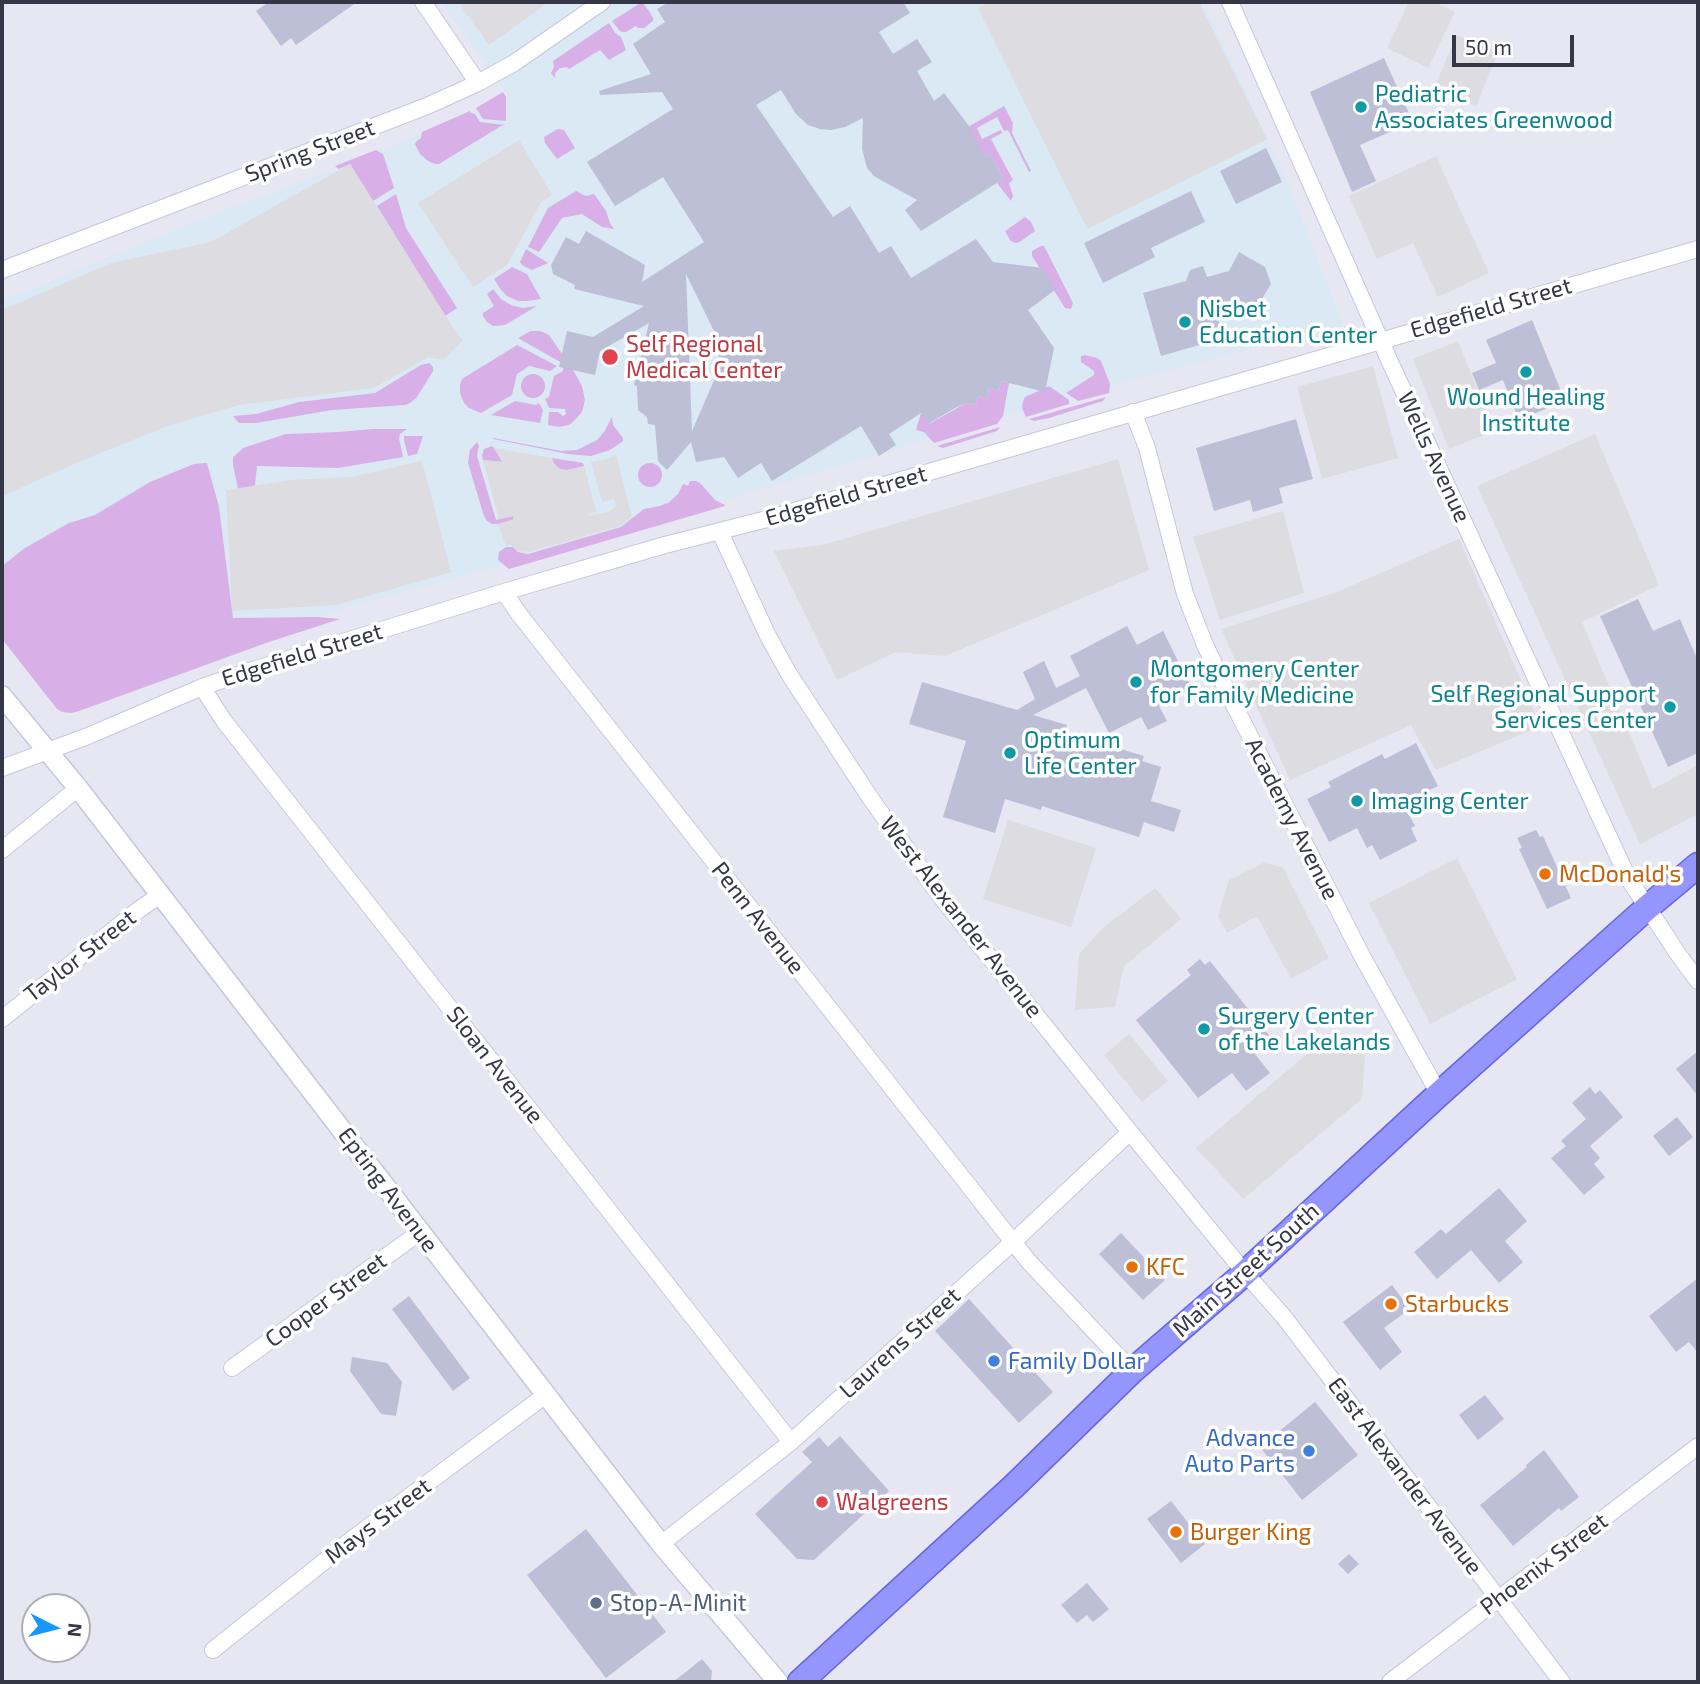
<!DOCTYPE html>
<style>
body{margin:0}
#map{position:relative;width:1700px;height:1684px;overflow:hidden;background:#e7e7f3;font-family:"Exo 2",sans-serif}
canvas{display:block}
.frame{position:absolute;inset:0;border:4px solid #363746;pointer-events:none}
.north{position:absolute;left:21px;top:1593px;width:70px;height:70px;box-sizing:border-box;background:#fff;border:2px solid #afafb5;border-radius:50%;rotate:96deg;font-size:19px;font-weight:700;line-height:28px;text-align:center;color:#363746}
.north::after{content:'';display:block;margin:auto;width:24px;height:32px;background:#1697fa;clip-path:polygon(50% 0,100% 100%,50% 72%,0 100%)}
.scale{position:absolute;left:1452px;top:35px;width:122px;height:32px;box-sizing:border-box;border:4px solid #363746;border-top:0;padding-left:9px;font-size:21px;line-height:24px;white-space:nowrap;color:#363746;-webkit-text-stroke:5px #fff;paint-order:stroke}
</style>
<div id="map">
<canvas width="1700" height="1684"></canvas>
<div class="frame"></div>
<div class="north">N</div>
<div class="scale">50 m</div>
</div>
<script>
const context = document.querySelector('canvas').getContext('2d');
context.lineJoin = 'round';
function fillPath(path, color) {
  context.fillStyle = color;
  context.fill(path, 'evenodd');
}
function shape(rows) {
  const path = new Path2D();
  for (const r of rows) {
    if (r.length === 3) {
      path.moveTo(r[0] + r[2], r[1]);
      path.arc(r[0], r[1], r[2], 0, 2 * Math.PI);
      continue;
    }
    path.moveTo(r[0], r[1]);
    for (let i = 2; i < r.length; i += 2) path.lineTo(r[i], r[i + 1]);
  }
  return path;
}
function stroke(path, color, width, dash) {
  context.strokeStyle = color;
  context.lineWidth = width;
  context.lineCap = dash ? 'butt' : 'round';
  context.setLineDash(dash || []);
  context.stroke(path);
}
function drawText(font, color, halo, rows, align = 'center') {
  context.font = font + ' "Exo 2",sans-serif';
  context.lineWidth = 7;
  context.setLineDash([]);
  context.textBaseline = 'middle';
  context.strokeStyle = halo;
  context.fillStyle = color;
  for (const [text, x, y, turn = 0] of rows) {
    context.save();
    context.translate(x, y);
    context.rotate((+turn || 0) * Math.PI / 180);
    context.textAlign = isNaN(turn) ? turn : align;
    if (halo) context.strokeText(text, 0, 0);
    context.fillText(text, 0, 0);
    context.restore();
  }
}
fillPath(shape([
 [441,2,1204,2,1291,191,1343,325,1095,390,519,561,348,607,193,657,2,635,2,301,209,216,350,164,414,137,507,95]
]), '#dae9f4');
fillPath(shape([
 [642,2,649,11,653,18,653,21,644,28,638,28,636,26,626,32,622,32,619,30,612,21],
 [609,23,615,33,621,37,626,50,609,60,600,50,569,69,567,67,560,68,555,73,555,78,551,73,554,67,553,61],
 [503,92,506,97,506,121,483,119,476,108],
 [1004,106,1013,123,1012,133,1031,171,1029,172,1008,130,1004,131,997,117,977,128,982,139,1001,130,1002,133,991,139,1013,180,1009,183,1013,196,1011,201,997,183,1003,179,990,154,983,158,968,127],
 [470,111,471,113,475,114,480,122,505,125,501,126,439,164,435,164,428,161,420,154,415,144,416,142,421,138,422,132],
 [558,129,564,130,575,148,557,159,545,143,544,137],
 [376,150,383,154,394,188,373,201,350,164,339,169,335,166],
 [576,191,586,196,594,194,606,211,610,223,614,229,602,227,582,214,571,216,562,218,539,252,528,247,548,208],
 [396,194,406,228,457,308,445,316,377,206],
 [1025,217,1031,222,1035,231,1021,241,1017,243,1013,242,1010,240,1005,231],
 [1041,246,1044,246,1073,303,1071,309,1065,308,1032,256,1032,251],
 [526,249,548,263,532,270,522,265,520,262],
 [512,267,527,274,541,299,527,301,518,301,507,296,501,290,494,279],
 [493,289,501,299,511,305,523,308,537,306,505,325,493,326,487,322,483,316,483,313,494,306,487,294],
 [531,331,540,331,549,335,573,370,582,386,585,400,582,412,574,421,569,425,559,427,548,425,549,412,558,412,563,416,566,414,565,409,549,408,545,399,549,397,554,376,563,371,563,367,560,362,518,338],
 [517,345,557,366,550,371,529,366,517,374,512,395,481,413,469,408,464,403,460,393,460,384,462,379],
 [1085,355,1097,358,1101,361,1110,384,1109,393,1078,401,1066,393,1094,375,1094,371,1081,362,1081,356],
 [429,363,433,367,433,371,417,397,410,403,405,405,332,410,256,423,239,423,233,416,256,414,299,402,375,393,421,365],
 [533,386,12],
 [1001,381,1009,383,1003,416,997,424,934,443,924,432,916,430,921,413,929,424,966,403,976,405,978,396,987,398,989,388,999,391],
 [1049,386,1069,400,1069,404,1026,417,1022,408,1023,402,1025,397],
 [1106,397,1103,401,1049,418,1034,421,1029,419],
 [515,401,536,405,539,403,543,410,540,423,491,415],
 [612,417,613,425,623,438,623,441,610,450,591,456,568,454,493,439,493,438,561,451,577,450,597,440,604,432],
 [1000,427,997,431,943,448,937,446],
 [373,429,407,429,400,434,399,438,403,457,338,468,257,466,249,541,233,465,233,457,239,452,243,448,286,434,339,432],
 [404,436,423,436,417,454,408,456,404,440],
 [477,442,479,446,477,456,496,520,513,516,514,520,498,524,492,524,486,520,483,513,468,463,470,450],
 [492,446,494,448,503,462,483,460,482,455,484,449],
 [552,458,583,463,584,466,567,470,560,469,554,464],
 [207,463,219,507,233,618,317,617,340,619,266,643,79,711,72,713,62,712,57,709,2,639,2,566,25,548,69,523,95,515,150,482,194,464],
 [650,475,12],
 [690,481,696,481,701,484,715,500,725,505,725,506,509,569,498,560,499,552,506,547,513,547,518,552,528,554,621,527,644,509,660,506,668,503,678,494,683,484,688,486]
]), '#d9afe8');
fillPath(shape([
 [458,2,549,2,489,45],
 [991,2,1199,2,1267,139,1087,229,978,8],
 [1409,2,1434,2,1455,12,1428,68,1387,48],
 [1457,35,1498,53,1476,106,1434,88],
 [519,140,552,195,541,202,507,265,473,287,418,203],
 [1436,156,1489,273,1438,297,1413,243,1377,259,1349,196],
 [350,164,452,326,463,340,443,360,428,357,374,388,239,405,170,425,88,458,2,496,2,310,111,263,211,242],
 [1458,341,1494,431,1449,449,1413,359],
 [1373,366,1398,458,1322,479,1297,387],
 [1595,434,1659,585,1582,622,1653,789,1698,765,1698,814,1640,844,1477,486],
 [494,448,552,458,554,464,560,469,566,471,584,466,596,511,586,516,609,512,617,506,614,499,602,502,591,462,607,459,616,454,632,517,620,526,529,552,518,551,511,545,506,546,498,524,514,519,513,516,499,519,483,460,502,462],
 [1118,459,1149,570,945,656,896,652,837,680,774,551,822,545],
 [422,461,451,572,336,605,232,611,226,490,292,480,351,477],
 [1283,511,1304,593,1220,620,1193,537],
 [1459,539,1541,726,1436,770,1411,725,1290,780,1221,629,1337,592],
 [1008,820,1096,848,1071,927,983,899],
 [1457,858,1517,979,1430,1024,1369,903],
 [1265,862,1283,868,1329,958,1291,979,1257,916,1227,933,1218,916,1229,880],
 [1155,888,1181,919,1124,966,1115,1007,1075,1010,1079,954,1104,927],
 [1129,1034,1168,1081,1142,1102,1104,1055],
 [1326,1038,1366,1039,1362,1099,1243,1199,1196,1148]
]), '#dcdce1');
fillPath(shape([
 [269,2,357,2,296,45,291,38,281,46,256,11],
 [669,2,903,2,910,13,879,32,893,54,917,39,932,62,917,71,934,101,944,93,969,126,985,157,990,154,1003,179,921,231,905,210,917,200,879,179,874,176,867,168,862,149,863,118,845,127,831,130,820,129,808,125,796,114,781,90,756,105,833,217,850,206,879,253,891,246,911,278,976,239,993,262,1043,268,1055,290,1028,310,1054,348,1045,392,1001,381,999,391,989,388,987,398,978,396,976,405,966,403,955,408,928,424,921,413,889,434,896,445,879,456,861,426,772,481,761,463,738,478,724,457,696,462,691,442,667,470,658,461,655,425,648,424,647,417,638,410,637,386,634,385,649,323,600,351,595,375,559,367,567,331,593,337,644,306,574,289,575,285,553,274,551,265,566,237,579,244,586,231,645,265,642,282,704,242,663,177,615,206,587,162,673,109,662,92,600,95,599,91,651,74,633,44,665,22,657,9],
 [686,274,716,335,719,346,719,369,692,431],
 [1384,58,1413,122,1360,145,1376,181,1352,192,1310,92],
 [1266,148,1282,182,1236,204,1220,171],
 [1191,191,1205,222,1151,248,1155,257,1103,283,1084,243],
 [1239,252,1265,267,1271,284,1254,312,1235,300,1215,306,1223,338,1161,356,1143,293,1186,281,1190,270,1203,266,1207,277,1229,271],
 [1532,320,1565,401,1519,420,1503,380,1479,390,1472,373,1496,363,1486,340],
 [1296,419,1313,479,1279,488,1283,503,1253,512,1250,500,1214,511,1196,448],
 [1638,599,1653,631,1680,619,1698,661,1698,753,1668,767,1600,616],
 [1127,626,1137,645,1163,631,1192,689,1159,706,1167,721,1148,730,1141,717,1109,733,1086,688,1033,715,1067,725,1061,743,1084,751,1087,742,1119,752,1117,748,1144,756,1142,761,1161,767,1151,801,1181,810,1174,832,1144,822,1139,837,1042,806,1041,810,1005,799,995,833,943,817,966,741,909,724,922,682,1017,710,1035,699,1023,672,1044,661,1056,688,1080,676,1070,656],
 [1416,743,1438,786,1403,803,1415,826,1411,828,1417,841,1380,860,1372,845,1367,848,1357,828,1329,842,1307,799,1331,787,1328,782,1382,754,1385,759],
 [1536,830,1540,837,1543,836,1571,898,1547,909,1519,849,1522,848,1517,838],
 [1200,959,1205,965,1210,961,1272,1039,1255,1054,1270,1073,1246,1091,1232,1073,1198,1098,1136,1020,1191,975,1187,970],
 [1698,1051,1698,1096,1676,1069],
 [1590,1087,1595,1094,1600,1090,1623,1117,1590,1146,1600,1158,1594,1164,1605,1177,1584,1195,1551,1158,1566,1146,1561,1141,1586,1119,1572,1103],
 [1677,1117,1693,1137,1669,1156,1653,1136],
 [1499,1188,1527,1221,1505,1241,1523,1262,1499,1283,1471,1250,1437,1279,1414,1252,1441,1229,1446,1234],
 [1121,1233,1165,1280,1143,1300,1099,1254],
 [1698,1278,1698,1353,1689,1342,1676,1352,1649,1316],
 [1392,1285,1410,1309,1384,1328,1402,1352,1380,1370,1343,1322],
 [409,1296,470,1378,453,1391,392,1309],
 [969,1299,1053,1392,1019,1423,935,1331],
 [352,1357,387,1363,402,1382,396,1416,381,1414,350,1371],
 [1485,1395,1504,1419,1478,1440,1459,1415],
 [1315,1402,1358,1455,1302,1500,1260,1447],
 [840,1436,889,1491,814,1560,797,1559,755,1514,812,1462,802,1452,819,1437,828,1447],
 [1544,1450,1579,1497,1561,1511,1559,1508,1513,1546,1480,1505,1527,1467,1526,1465],
 [1171,1501,1205,1544,1181,1563,1147,1519],
 [586,1529,666,1632,606,1678,527,1575],
 [1349,1554,1359,1564,1348,1574,1338,1564],
 [1087,1583,1109,1609,1093,1622,1087,1615,1077,1623,1061,1605],
 [702,1659,712,1671,711,1682,673,1682]
]), '#bcbfd5');
const minor = shape([
 [423,2,478,83],
 [1230,2,1390,362,1628,878,1678,954,1698,981],
 [2,270,427,106,478,83,514,63,602,2],
 [1133,412,1147,448,1185,594,1205,645,1229,695,1363,958,1439,1094],
 [720,532,767,634,789,674,871,799,941,897,1130,1132,1245,1273,1284,1317,1562,1682],
 [504,592,519,614,1013,1242,1030,1263,1132,1371],
 [202,687,224,721,791,1442],
 [2,768,88,736,202,687,243,673,504,592,665,545,767,519,1698,249],
 [2,850,78,788],
 [2,1019,137,911,160,895],
 [232,1368,420,1232],
 [661,1544,791,1442,1013,1242,1130,1132],
 [213,1650,351,1540,547,1394],
 [1390,1682,1698,1446]
]);
const tertiary = shape([
 [2,696,78,788,661,1544,778,1682]
]);
const primary = shape([
 [800,1682,1013,1487,1132,1371,1245,1273,1439,1094,1648,907,1698,865]
]);
stroke(minor, '#c6c7dd', 18);
stroke(tertiary, '#c6c7dd', 22);
stroke(primary, '#6466e4', 27);
stroke(minor, '#fff', 16);
stroke(tertiary, '#fff', 19);
stroke(primary, '#9595fe', 24);
for (const [x, y, r, color] of [
 [1361,107,7,"#0f9aa8"],
 [1185,322,7,"#0f9aa8"],
 [610,357,9,"#e0444e"],
 [1526,372,7,"#0f9aa8"],
 [1136,682,7,"#0f9aa8"],
 [1670,707,7,"#0f9aa8"],
 [1010,753,7,"#0f9aa8"],
 [1357,801,7,"#0f9aa8"],
 [1545,874,7,"#e8710a"],
 [1204,1029,7,"#0f9aa8"],
 [1132,1267,7,"#e8710a"],
 [1391,1304,7,"#e8710a"],
 [994,1361,7,"#3f7fe0"],
 [1309,1451,7,"#3f7fe0"],
 [822,1502,7,"#e0444e"],
 [1176,1532,7,"#e8710a"],
 [596,1603,7,"#5c6f8a"]
]) {
  const dot = new Path2D();
  dot.arc(x, y, r, 0, 2 * Math.PI);
  context.fillStyle = color;
  context.fill(dot);
  stroke(dot, '#fff', 2.5);
}
drawText('23px', '#0d838f', '#fff', [
 ["Pediatric",1375,94],
 ["Associates Greenwood",1375,120],
 ["Nisbet",1199,309],
 ["Education Center",1199,335],
 ["Wound Healing",1526,397,"center"],
 ["Institute",1526,423,"center"],
 ["Montgomery Center",1150,669],
 ["for Family Medicine",1150,695],
 ["Self Regional Support",1656,694,"right"],
 ["Services Center",1656,720,"right"],
 ["Optimum",1024,740],
 ["Life Center",1024,766],
 ["Imaging Center",1371,801],
 ["Surgery Center",1218,1016],
 ["of the Lakelands",1218,1042]
], 'left');
drawText('23px', '#363746', '#fff', [
 ["Spring Street",310,151,-21],
 ["Edgefield Street",1491,308,-16],
 ["Wells Avenue",1434,457,65],
 ["Edgefield Street",846,496,-16],
 ["Edgefield Street",302,655,-17],
 ["Academy Avenue",1292,819,63],
 ["West Alexander Avenue",961,917,52],
 ["Penn Avenue",758,918,52],
 ["Taylor Street",80,956,-38],
 ["Sloan Avenue",495,1065,52],
 ["Epting Avenue",388,1190,53],
 ["Main Street South",1246,1270,-42],
 ["Cooper Street",326,1300,-36],
 ["Laurens Street",900,1343,-42],
 ["East Alexander Avenue",1405,1476,53],
 ["Mays Street",378,1521,-37],
 ["Phoenix Street",1544,1564,-37]
]);
drawText('23px', '#be3a42', '#fff', [
 ["Self Regional",626,344],
 ["Medical Center",626,370],
 ["Walgreens",836,1502]
], 'left');
drawText('23px', '#c56008', '#fff', [
 ["McDonald's",1559,874],
 ["KFC",1146,1267],
 ["Starbucks",1405,1304],
 ["Burger King",1190,1532]
], 'left');
drawText('23px', '#366cbe', '#fff', [
 ["Family Dollar",1008,1361],
 ["Advance",1295,1438,"right"],
 ["Auto Parts",1295,1464,"right"]
], 'left');
drawText('23px', '#4e5e75', '#fff', [
 ["Stop-A-Minit",610,1603]
], 'left');
</script>
